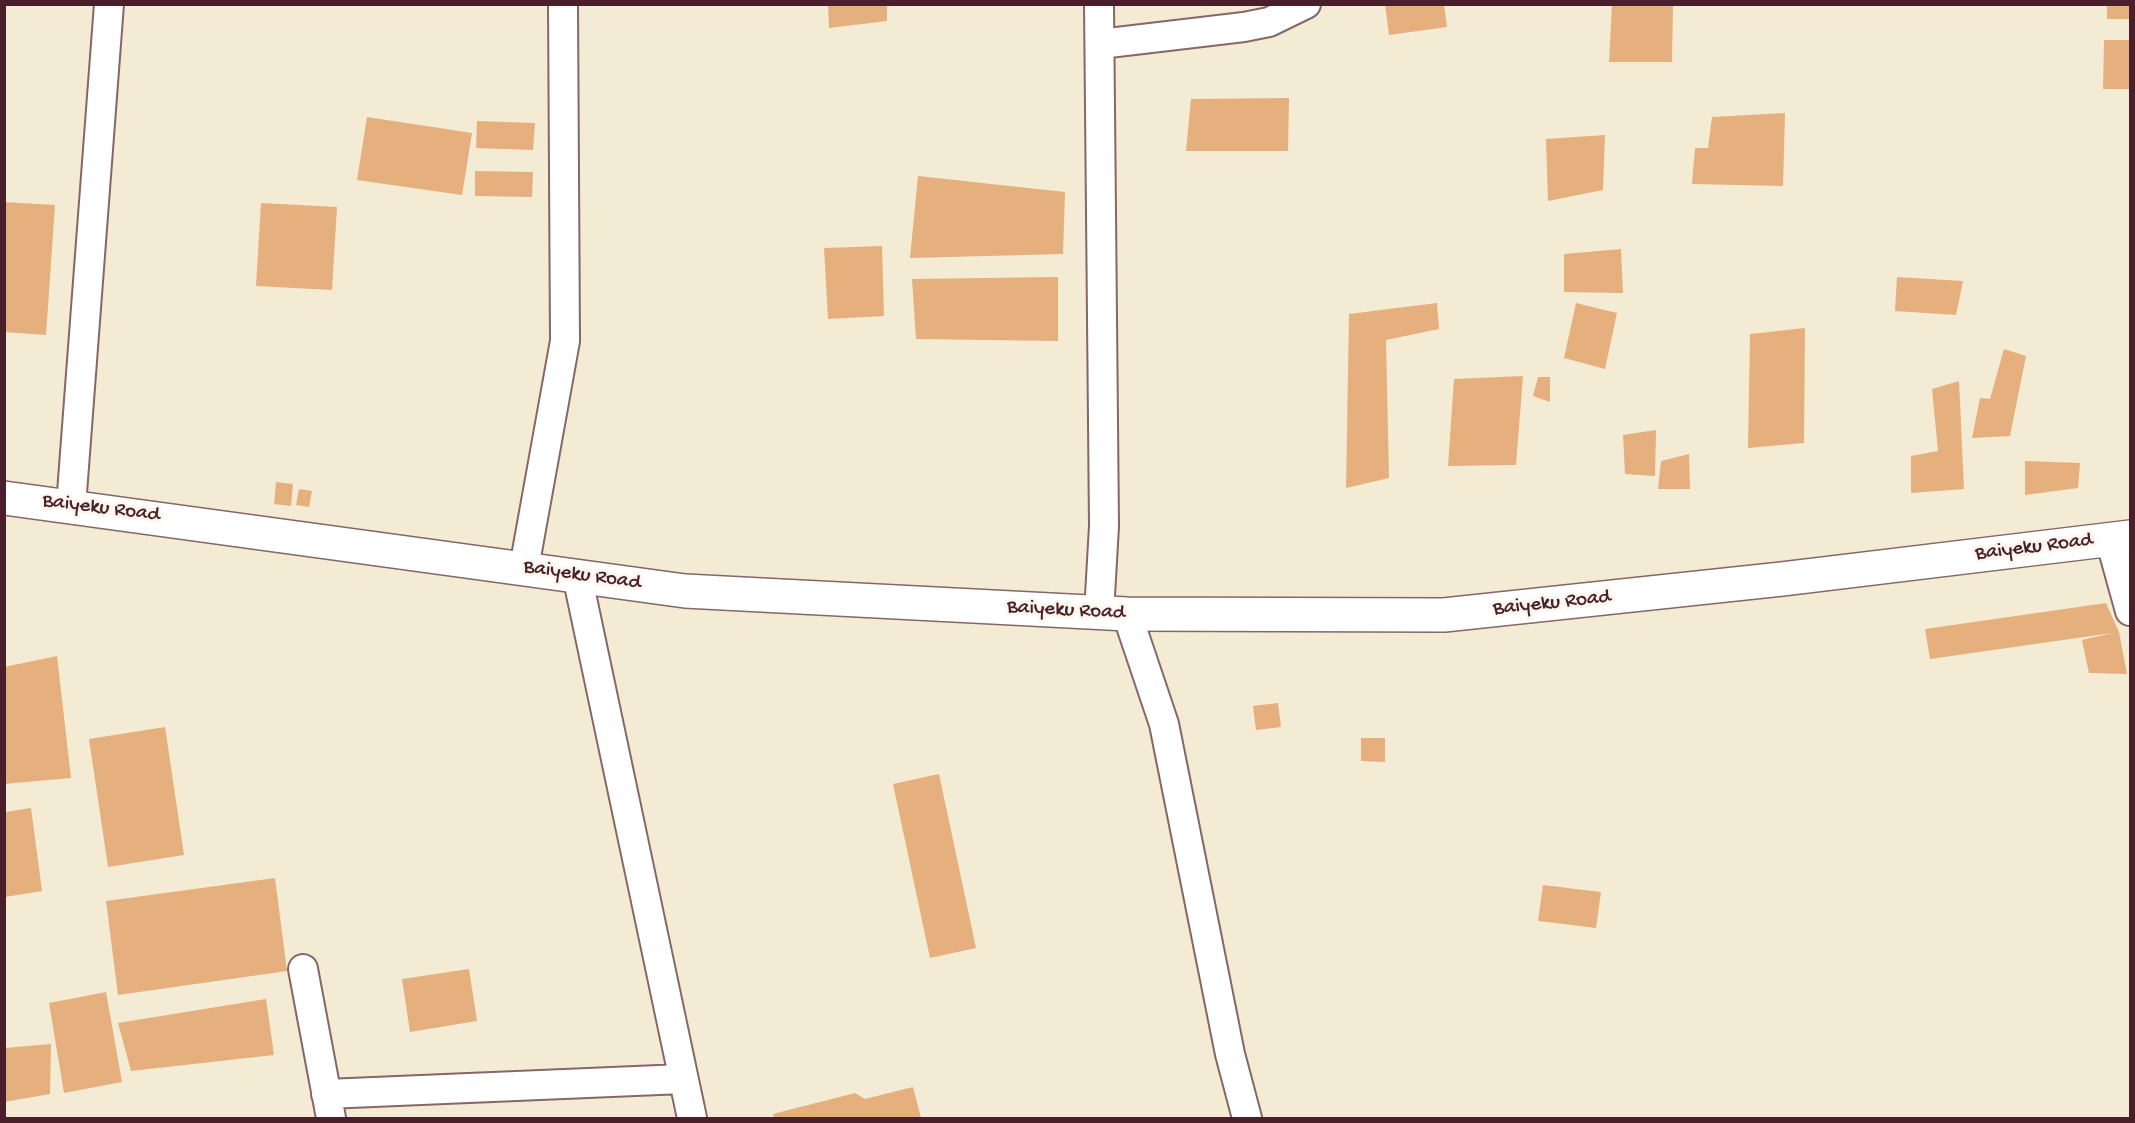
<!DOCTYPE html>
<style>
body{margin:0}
#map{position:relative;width:2135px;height:1123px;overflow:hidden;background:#f4ebd5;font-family:"Gochi Hand",sans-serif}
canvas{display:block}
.frame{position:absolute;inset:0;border:6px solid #4a1f2b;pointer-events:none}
</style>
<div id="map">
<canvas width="2135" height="1123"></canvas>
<div class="frame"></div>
</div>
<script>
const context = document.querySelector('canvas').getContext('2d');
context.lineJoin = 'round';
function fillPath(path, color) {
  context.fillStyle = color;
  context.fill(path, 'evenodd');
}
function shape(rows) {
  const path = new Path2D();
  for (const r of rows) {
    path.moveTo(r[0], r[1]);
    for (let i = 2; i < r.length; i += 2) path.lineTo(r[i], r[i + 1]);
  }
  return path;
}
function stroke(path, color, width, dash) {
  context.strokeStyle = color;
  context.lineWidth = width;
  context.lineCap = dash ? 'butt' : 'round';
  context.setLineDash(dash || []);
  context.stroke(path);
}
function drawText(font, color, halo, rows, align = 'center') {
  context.font = font + ' "Gochi Hand",sans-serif';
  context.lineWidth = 6;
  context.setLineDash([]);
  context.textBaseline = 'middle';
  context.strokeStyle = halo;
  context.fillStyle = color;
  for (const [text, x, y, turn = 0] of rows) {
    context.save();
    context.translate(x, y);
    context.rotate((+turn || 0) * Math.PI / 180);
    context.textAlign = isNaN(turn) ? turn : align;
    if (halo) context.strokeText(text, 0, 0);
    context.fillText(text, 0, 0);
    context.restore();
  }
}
fillPath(shape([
 [828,4,887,4,887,21,829,28],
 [1385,4,1444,4,1447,27,1389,35],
 [1612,4,1673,4,1672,62,1609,62],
 [2107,4,2130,4,2130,19,2107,19],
 [2104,40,2130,40,2130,89,2103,89],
 [1289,98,1288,151,1186,151,1191,99],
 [1785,113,1783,186,1692,184,1695,148,1708,148,1712,117],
 [367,117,472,133,462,195,357,180],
 [477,121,535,123,533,150,476,148],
 [1605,135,1603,190,1548,201,1546,139],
 [475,171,533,172,532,197,475,196],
 [918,176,1065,192,1063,254,910,258],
 [4,202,55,205,46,335,4,332],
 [261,203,337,207,332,290,256,286],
 [882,246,884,316,828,319,824,248],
 [1621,249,1623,293,1564,292,1564,254],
 [1058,277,1058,341,916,339,912,279],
 [1897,277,1963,281,1956,315,1895,311],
 [1437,303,1439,329,1386,340,1389,478,1346,488,1349,314],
 [1576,303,1617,313,1605,369,1564,358],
 [1805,328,1804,443,1748,448,1750,334],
 [2004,349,2026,356,2010,436,1972,438,1980,398,1990,399],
 [1523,376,1516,465,1448,466,1454,379],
 [1538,377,1550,377,1550,402,1533,396],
 [1959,381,1964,489,1911,493,1911,456,1938,451,1932,389],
 [1656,430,1655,476,1625,474,1623,435],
 [1689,454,1690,489,1658,489,1661,461],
 [2025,461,2080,463,2078,488,2025,495],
 [276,482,293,484,291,506,274,504],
 [299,489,312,491,309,507,296,505],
 [2106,603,2119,632,2127,674,2089,673,2082,640,2112,633,1930,659,1925,629],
 [57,656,71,778,4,784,4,667],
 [1278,703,1281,727,1256,730,1253,706],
 [165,727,184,855,108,867,89,739],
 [1361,738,1385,738,1385,762,1361,761],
 [939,774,976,948,930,958,893,784],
 [31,808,42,891,5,897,5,812],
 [275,878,287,971,118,995,106,901],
 [1543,885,1601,892,1596,928,1538,921],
 [469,969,477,1021,410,1032,402,979],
 [106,992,122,1082,64,1093,49,1003],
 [266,999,274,1055,131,1071,118,1023],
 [51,1044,50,1094,4,1102,4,1048],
 [913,1087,921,1118,774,1118,773,1114,855,1093,865,1099]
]), '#e5b07d');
const street = shape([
 [1100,44,1244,27,1269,22,1306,4],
 [71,506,109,4],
 [2110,539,2130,611],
 [524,568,565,341,563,4],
 [577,575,692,1118],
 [1099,613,1104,526,1099,4],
 [1127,614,1164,724,1230,1054,1247,1118],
 [303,969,331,1118],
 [326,1094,683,1079]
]);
const secondary = shape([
 [4,498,685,591,1127,614,1444,615,1782,579,2130,537]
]);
stroke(street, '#866666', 32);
stroke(secondary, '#866666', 36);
stroke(street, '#fff', 28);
stroke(secondary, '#fff', 33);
drawText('21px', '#4a1f2b', '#fbf7ec', [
 ["Baiyeku Road",101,509,7],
 ["Baiyeku Road",2034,548,-7],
 ["Baiyeku Road",582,576,8],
 ["Baiyeku Road",1552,604,-6],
 ["Baiyeku Road",1066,611,3]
]);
</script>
